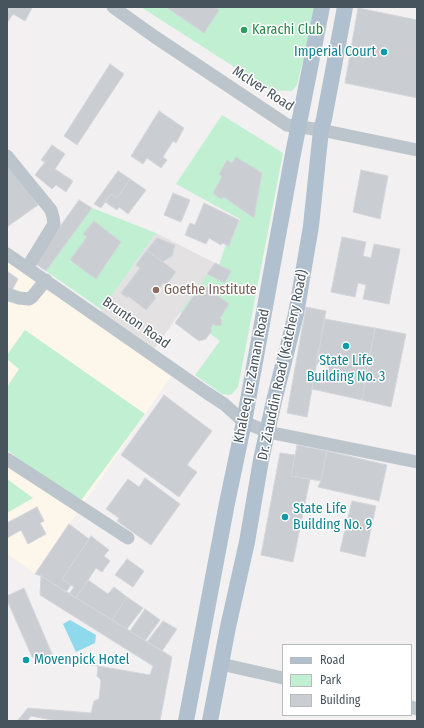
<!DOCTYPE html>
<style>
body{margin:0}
#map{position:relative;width:424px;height:728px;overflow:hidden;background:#f2f0f0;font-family:"Fira Sans Condensed",sans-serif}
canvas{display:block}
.frame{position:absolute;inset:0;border:8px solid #48545d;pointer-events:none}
.legend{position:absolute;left:282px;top:644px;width:130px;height:72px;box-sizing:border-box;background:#fff;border:1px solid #b6bbbe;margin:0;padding:5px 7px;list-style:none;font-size:12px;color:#48545d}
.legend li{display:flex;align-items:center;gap:8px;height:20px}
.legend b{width:20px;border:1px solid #b6bbbe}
</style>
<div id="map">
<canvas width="424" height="728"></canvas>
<div class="frame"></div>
<ul class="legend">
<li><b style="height:5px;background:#b0c0ce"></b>Road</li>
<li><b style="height:11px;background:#c0efd1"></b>Park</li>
<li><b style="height:11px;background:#cacdd2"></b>Building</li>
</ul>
</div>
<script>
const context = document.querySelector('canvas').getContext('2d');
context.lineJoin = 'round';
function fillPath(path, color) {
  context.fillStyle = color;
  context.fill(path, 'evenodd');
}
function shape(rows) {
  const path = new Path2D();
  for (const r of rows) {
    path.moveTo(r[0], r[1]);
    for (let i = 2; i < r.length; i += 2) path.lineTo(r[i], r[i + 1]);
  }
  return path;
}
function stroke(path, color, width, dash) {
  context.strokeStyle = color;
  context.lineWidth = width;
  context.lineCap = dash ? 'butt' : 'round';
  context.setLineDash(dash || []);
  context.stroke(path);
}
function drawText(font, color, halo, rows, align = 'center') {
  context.font = font + ' "Fira Sans Condensed",sans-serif';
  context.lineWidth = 3;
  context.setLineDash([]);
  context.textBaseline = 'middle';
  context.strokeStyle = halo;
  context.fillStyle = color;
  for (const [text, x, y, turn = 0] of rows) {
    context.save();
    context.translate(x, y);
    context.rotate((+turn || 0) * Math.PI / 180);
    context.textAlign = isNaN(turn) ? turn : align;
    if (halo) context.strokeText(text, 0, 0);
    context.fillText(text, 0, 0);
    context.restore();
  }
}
fillPath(shape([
 [7,254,175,371,35,574,7,554]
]), '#fcf6eb');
fillPath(shape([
 [156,233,215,263,151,354,98,316]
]), '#e3e1e2');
fillPath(shape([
 [141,7,316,7,297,85,292,91,270,90],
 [222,115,283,153,238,387,232,394,228,395,222,394,195,375,220,341,180,312,215,263,219,265,226,244,229,246,240,219,176,184],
 [92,208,156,233,102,310,46,271],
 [25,330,145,414,79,503,7,450,7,387,19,369,7,359,7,355],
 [7,479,33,498,7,513]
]), '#c0efd1');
fillPath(shape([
 [70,620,96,635,95,643,76,652,63,624]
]), '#8ed9eb');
const building = shape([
 [7,7,30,7,32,8,25,21,13,14,7,23,7,7],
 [166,7,214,7,219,10,204,33,166,7],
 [358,8,417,20,417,98,345,83,358,8],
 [110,64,124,74,77,145,64,136,110,64],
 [159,111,184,128,176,143,173,141,163,157,167,160,161,168,147,158,143,164,131,156,159,111],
 [52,145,65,154,55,169,73,181,66,192,56,185,52,189,35,175,45,162,41,160,52,145],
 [236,157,262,173,254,218,224,197,221,199,213,193,222,177,219,174,227,160,232,163,236,157],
 [9,161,38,205,7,227,7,162,9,161],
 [361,170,388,176,380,219,353,212,361,170],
 [118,171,130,179,117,198,111,194,101,208,94,204,118,171],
 [130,179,146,190,128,214,119,207,117,210,105,202,111,194,117,198,130,179],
 [173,193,190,200,181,222,164,215,173,193],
 [79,200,92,208,46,271,34,263,79,200],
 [204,203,239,220,229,246,222,243,221,245,209,238,206,244,185,235,190,223,195,225,204,203],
 [94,221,121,242,96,279,70,260,87,237,83,234,94,221],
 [342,237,366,242,363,256,371,258,374,244,400,249,389,304,363,299,366,285,358,283,355,297,331,292,342,237],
 [157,238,175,245,172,256,162,262,147,250,157,238],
 [147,250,176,272,166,285,163,283,154,296,156,298,146,310,128,296,127,298,121,293,140,268,136,265,147,250],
 [215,263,231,271,225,283,207,274,215,263],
 [7,271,18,279,11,292,7,290,7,271],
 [202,284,229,304,220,318,222,320,221,325,216,326,213,324,210,329,212,330,206,339,199,341,175,323,202,284],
 [306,307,326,311,307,417,287,413,306,307],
 [325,319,375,328,362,400,312,389,314,377,327,380,329,366,316,364,325,319],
 [375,328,406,334,391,407,362,400,375,328],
 [164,395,212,431,187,465,197,472,179,497,121,455,164,395],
 [297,445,327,451,321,481,291,476,297,445],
 [327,451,387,465,379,501,318,487,321,481,327,451],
 [280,453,295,455,291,476,310,479,293,562,261,555,280,453],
 [145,478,180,504,151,545,117,521,119,518,106,509,128,479,139,487,145,478],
 [352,501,376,506,365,557,340,551,352,501],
 [37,507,44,521,40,523,46,534,28,544,21,530,7,538,7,523,37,507],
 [69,524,89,539,62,579,71,585,66,592,41,576,35,574,69,524],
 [91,536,109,550,104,556,110,561,102,572,96,568,76,598,69,594,74,587,62,579,91,536],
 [127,559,144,571,133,587,115,575,127,559],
 [41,576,172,657,160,721,57,721,31,716,27,721,7,721,7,596,24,588,55,661,98,666,150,675,153,666,40,595,41,576],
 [88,580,108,594,114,587,127,597,112,620,76,598,88,580],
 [127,597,143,608,127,629,112,620,127,597],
 [7,600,32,657,36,658,98,666,97,676,101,680,99,699,94,701,91,713,28,708,17,721,7,721,7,600],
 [145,609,160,620,145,641,130,631,145,609],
 [163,621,177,629,162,651,147,642,163,621]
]);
fillPath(building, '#cacdd2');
stroke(building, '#d4d6db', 1);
stroke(shape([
 [113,7,155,37,287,125,321,130,417,150],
 [7,156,51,210,53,217,54,224,27,268],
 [7,254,207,393,224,404,244,422,268,432,417,462],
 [7,294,19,298,29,299,32,297,46,280],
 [7,459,128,538],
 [221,664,283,678],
 [411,707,417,709]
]), '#bcc5cc', 13);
stroke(shape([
 [186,721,227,503,244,422,292,159,322,7],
 [210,721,228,627,247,542,261,460,274,401,296,314,311,226,321,130,324,119,345,7]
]), '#b0c0ce', 16);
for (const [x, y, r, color] of [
 [244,30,4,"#2e9e5b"],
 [384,52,4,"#0f9aa8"],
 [156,290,4,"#8d6e63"],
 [346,346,4,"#0f9aa8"],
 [285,517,4,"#0f9aa8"],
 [26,660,4,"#0f9aa8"]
]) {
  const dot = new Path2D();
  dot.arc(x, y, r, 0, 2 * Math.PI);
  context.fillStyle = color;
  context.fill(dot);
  stroke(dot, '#fff', 1.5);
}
drawText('14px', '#27864d', '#fff', [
 ["Karachi Club",252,30]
], 'left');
drawText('14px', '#0d838f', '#fff', [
 ["Imperial Court",376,52,"right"],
 ["State Life",346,361,"center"],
 ["Building No. 3",346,377,"center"],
 ["State Life",293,509],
 ["Building No. 9",293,525],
 ["Movenpick Hotel",34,660]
], 'left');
drawText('14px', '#48545d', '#fff', [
 ["Mclver Road",263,89,33],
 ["Brunton Road",136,323,35],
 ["Dr. Ziauddin Road (Katchery Road)",283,365,-78],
 ["Khaleeq uz Zaman Road",252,376,-79]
]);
drawText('14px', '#785e54', '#fff', [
 ["Goethe Institute",164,290]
], 'left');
</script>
